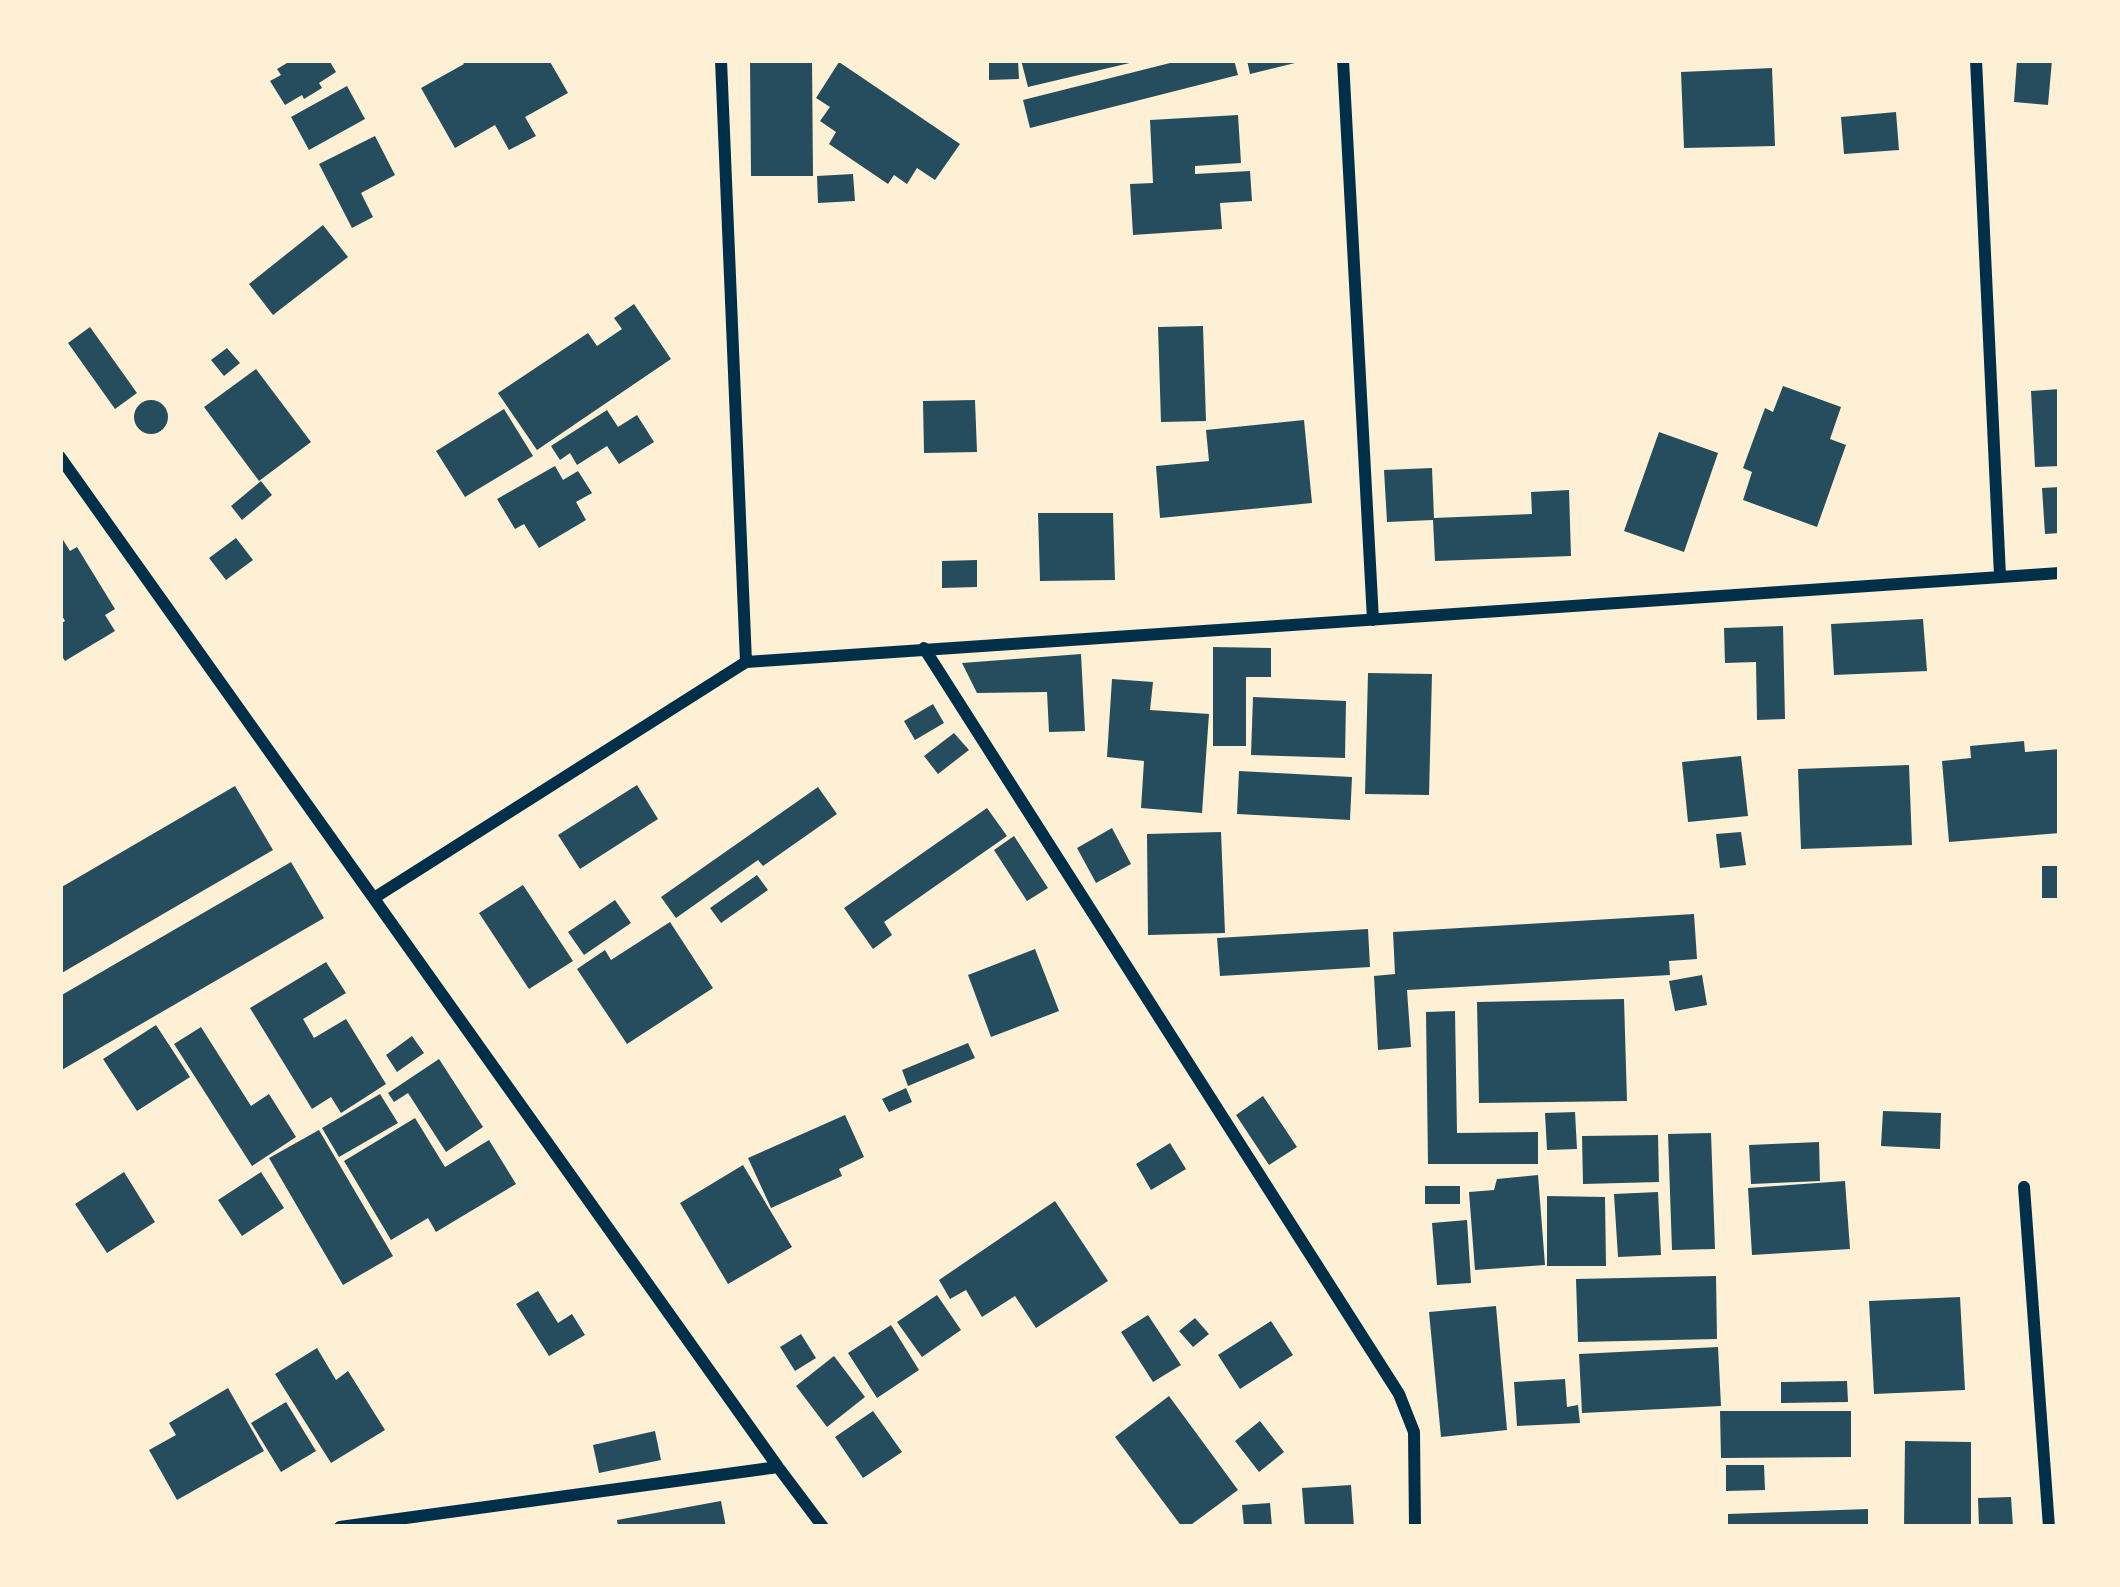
<!DOCTYPE html>
<style>
body{margin:0}
#map{position:relative;width:2120px;height:1587px;overflow:hidden;background:#fdf0d5;font-family:Figtree,sans-serif}
canvas{display:block}
.frame{position:absolute;inset:0;border:63px solid #fdf0d5;pointer-events:none}
</style>
<div id="map">
<canvas width="2120" height="1587"></canvas>
<div class="frame"></div>
</div>
<script>
const context = document.querySelector('canvas').getContext('2d');
context.lineJoin = 'round';
function fillPath(path, color) {
  context.fillStyle = color;
  context.fill(path, 'evenodd');
}
function shape(rows) {
  const path = new Path2D();
  for (const r of rows) {
    if (r.length === 3) {
      path.moveTo(r[0] + r[2], r[1]);
      path.arc(r[0], r[1], r[2], 0, 2 * Math.PI);
      continue;
    }
    path.moveTo(r[0], r[1]);
    for (let i = 2; i < r.length; i += 2) path.lineTo(r[i], r[i + 1]);
  }
  return path;
}
function stroke(path, color, width, dash) {
  context.strokeStyle = color;
  context.lineWidth = width;
  context.lineCap = dash ? 'butt' : 'round';
  context.setLineDash(dash || []);
  context.stroke(path);
}
fillPath(shape([
 [292,60,329,60,336,72,319,83,322,88,304,99,302,95,285,105,270,81,281,75,277,69],
 [462,60,549,60,568,93,525,117,536,136,509,150,495,125,455,148,421,88,464,64],
 [750,60,812,60,813,176,751,176],
 [989,60,1018,60,1019,79,989,80],
 [1021,60,1134,60,1134,62,1028,87],
 [1182,60,1234,60,1238,75,1030,128,1023,100],
 [1247,60,1299,60,1299,62,1250,74],
 [2017,60,2052,60,2048,105,2014,102],
 [839,62,960,144,935,180,917,168,907,184,894,175,888,184,829,144,836,132,820,121,830,107,816,98],
 [1772,68,1775,146,1684,148,1681,72],
 [347,86,365,119,309,150,291,117],
 [1896,112,1899,150,1844,154,1841,117],
 [1238,115,1241,163,1195,166,1195,174,1250,171,1252,201,1220,203,1222,229,1133,235,1130,184,1153,183,1150,120],
 [375,136,395,175,361,193,373,217,352,228,319,164],
 [853,174,855,201,818,203,817,176],
 [323,225,348,257,273,315,249,284],
 [634,304,671,359,537,450,498,393,588,333,597,346,622,329,614,318],
 [1203,326,1206,421,1161,422,1158,327],
 [90,327,137,393,115,409,68,343],
 [227,348,240,363,224,376,211,360],
 [256,369,311,442,259,481,204,407],
 [1783,386,1841,407,1830,439,1846,445,1817,527,1743,500,1752,472,1743,468,1765,408,1773,412],
 [2060,389,2060,466,2035,467,2031,391],
 [151,417,17],
 [975,400,977,452,924,453,923,401],
 [504,409,533,456,465,497,436,451],
 [607,410,618,427,637,415,654,442,619,464,607,446,577,465,570,453,560,460,551,446],
 [1304,420,1312,503,1160,518,1156,466,1209,461,1206,430],
 [1659,432,1718,453,1684,552,1624,531],
 [555,466,563,480,578,471,592,493,576,502,586,520,539,548,524,524,515,529,497,499],
 [1432,468,1434,518,1532,514,1531,492,1569,490,1571,556,1435,561,1433,520,1387,522,1384,470],
 [261,481,272,495,242,520,231,506],
 [2060,487,2060,533,2045,534,2042,488],
 [1038,513,1113,513,1115,580,1040,581],
 [60,535,70,551,77,547,115,609,105,615,115,631,65,661,60,653,60,624,65,621,60,612],
 [236,538,253,560,226,580,209,558],
 [977,560,977,587,942,588,942,561],
 [1923,619,1927,671,1834,675,1831,624],
 [1783,626,1785,719,1757,720,1756,662,1725,663,1724,628],
 [1213,647,1271,648,1271,677,1246,677,1246,746,1213,746],
 [1081,654,1085,731,1049,732,1047,692,977,693,962,663],
 [1368,673,1432,674,1429,795,1365,794],
 [1112,679,1153,682,1150,710,1209,714,1202,813,1141,808,1144,761,1107,757],
 [1253,697,1346,701,1345,758,1251,755],
 [933,704,944,723,915,740,904,721],
 [954,733,969,750,938,774,924,756],
 [2024,741,2025,752,2060,749,2060,833,1949,842,1942,761,1971,758,1970,746],
 [1741,756,1748,816,1688,822,1682,762],
 [1909,765,1912,845,1801,849,1798,769],
 [1239,771,1352,777,1350,820,1237,814],
 [637,785,658,819,580,869,558,835],
 [235,786,273,850,60,974,60,888],
 [818,787,837,814,763,866,758,860,676,918,661,897],
 [987,808,1007,836,884,922,892,935,873,949,844,908],
 [1112,828,1131,864,1096,883,1077,848],
 [1221,832,1225,933,1148,935,1147,834],
 [1741,832,1746,865,1720,868,1716,834],
 [1014,836,1048,888,1027,901,994,850],
 [291,862,324,918,60,1071,60,996],
 [2042,866,2060,866,2060,898,2042,898],
 [757,875,768,890,721,923,710,908],
 [523,885,573,961,529,989,479,913],
 [615,900,631,923,584,955,568,932],
 [1694,914,1697,959,1669,961,1670,975,1407,990,1411,1047,1378,1050,1374,976,1395,974,1393,932],
 [670,922,713,988,627,1044,577,969,605,950,611,960],
 [1368,929,1370,967,1220,976,1217,938],
 [1035,949,1059,1011,991,1037,968,975],
 [326,962,346,993,303,1019,314,1038,346,1019,386,1084,341,1113,331,1097,312,1109,250,1008],
 [1702,975,1707,1005,1675,1011,1669,981],
 [1624,999,1627,1101,1479,1103,1477,1002],
 [1455,1011,1457,1133,1538,1132,1538,1164,1428,1164,1426,1012],
 [156,1025,190,1077,137,1111,103,1059],
 [201,1027,251,1106,269,1094,296,1137,252,1166,174,1044],
 [412,1036,424,1053,397,1072,386,1055],
 [968,1043,975,1058,908,1086,902,1070],
 [439,1059,483,1127,446,1152,408,1093,394,1102,388,1093],
 [906,1088,912,1102,889,1112,882,1099],
 [380,1094,398,1123,339,1157,322,1128],
 [1263,1096,1297,1147,1269,1165,1236,1115],
 [1883,1111,1941,1113,1940,1149,1881,1146],
 [1575,1112,1577,1149,1547,1150,1545,1113],
 [845,1115,864,1157,839,1169,842,1176,771,1208,748,1158],
 [415,1118,445,1167,489,1140,516,1184,436,1232,428,1218,391,1240,344,1161],
 [319,1130,393,1256,343,1285,269,1158],
 [1711,1133,1715,1249,1672,1250,1668,1134],
 [1658,1135,1659,1182,1583,1184,1582,1136],
 [1819,1142,1820,1181,1751,1184,1749,1145],
 [1170,1143,1186,1169,1151,1190,1136,1164],
 [743,1165,792,1247,728,1284,680,1203],
 [124,1172,155,1222,107,1253,75,1204],
 [261,1172,284,1208,242,1236,218,1200],
 [1538,1175,1545,1265,1475,1270,1469,1192,1494,1190,1497,1179],
 [1845,1181,1850,1249,1752,1255,1748,1188],
 [1425,1186,1460,1186,1460,1204,1425,1204],
 [1658,1192,1661,1255,1618,1257,1614,1194],
 [1547,1196,1605,1197,1606,1266,1547,1266],
 [1055,1201,1108,1281,1036,1328,1015,1296,982,1317,966,1290,950,1299,939,1280],
 [1467,1220,1471,1283,1437,1285,1432,1223],
 [1716,1276,1717,1339,1578,1342,1576,1279],
 [538,1291,558,1323,572,1314,585,1335,549,1356,516,1304],
 [937,1295,961,1330,922,1357,897,1322],
 [1960,1297,1965,1390,1874,1394,1869,1301],
 [1496,1306,1507,1430,1441,1437,1429,1312],
 [1148,1315,1181,1365,1153,1382,1121,1332],
 [1195,1318,1209,1334,1193,1347,1179,1331],
 [1271,1321,1293,1355,1240,1389,1218,1355],
 [891,1325,919,1370,877,1398,848,1353],
 [801,1334,816,1358,795,1371,780,1347],
 [1718,1347,1721,1406,1582,1413,1579,1354],
 [317,1348,336,1380,348,1371,385,1430,331,1463,275,1374],
 [834,1356,865,1397,827,1427,796,1386],
 [1565,1379,1567,1407,1578,1405,1580,1423,1517,1426,1514,1382],
 [1847,1381,1848,1402,1781,1403,1781,1382],
 [228,1388,264,1451,177,1500,149,1450,176,1435,169,1423],
 [1169,1396,1238,1490,1188,1527,1182,1527,1115,1437],
 [286,1402,316,1451,281,1472,251,1423],
 [873,1411,902,1452,863,1478,835,1437],
 [1720,1411,1851,1411,1851,1457,1721,1458],
 [1260,1421,1284,1452,1259,1472,1235,1441],
 [655,1431,661,1460,599,1473,593,1445],
 [1905,1441,1971,1442,1971,1527,1904,1527],
 [1726,1465,1764,1465,1765,1490,1726,1491],
 [1351,1485,1354,1527,1305,1527,1302,1488],
 [2011,1497,2013,1527,1979,1527,1978,1498],
 [721,1501,726,1527,618,1527,617,1520],
 [1270,1503,1272,1527,1244,1527,1242,1505],
 [1868,1509,1868,1527,1728,1527,1728,1514]
]), '#264d5e');
stroke(shape([
 [721,60,746,662],
 [1343,60,1373,620],
 [1976,60,2000,576],
 [60,457,778,1467,823,1527],
 [924,648,1399,1394,1414,1432,1415,1527],
 [374,898,746,662,2060,573],
 [2024,1187,2049,1527],
 [340,1527,778,1467]
]), '#003049', 12);
</script>
